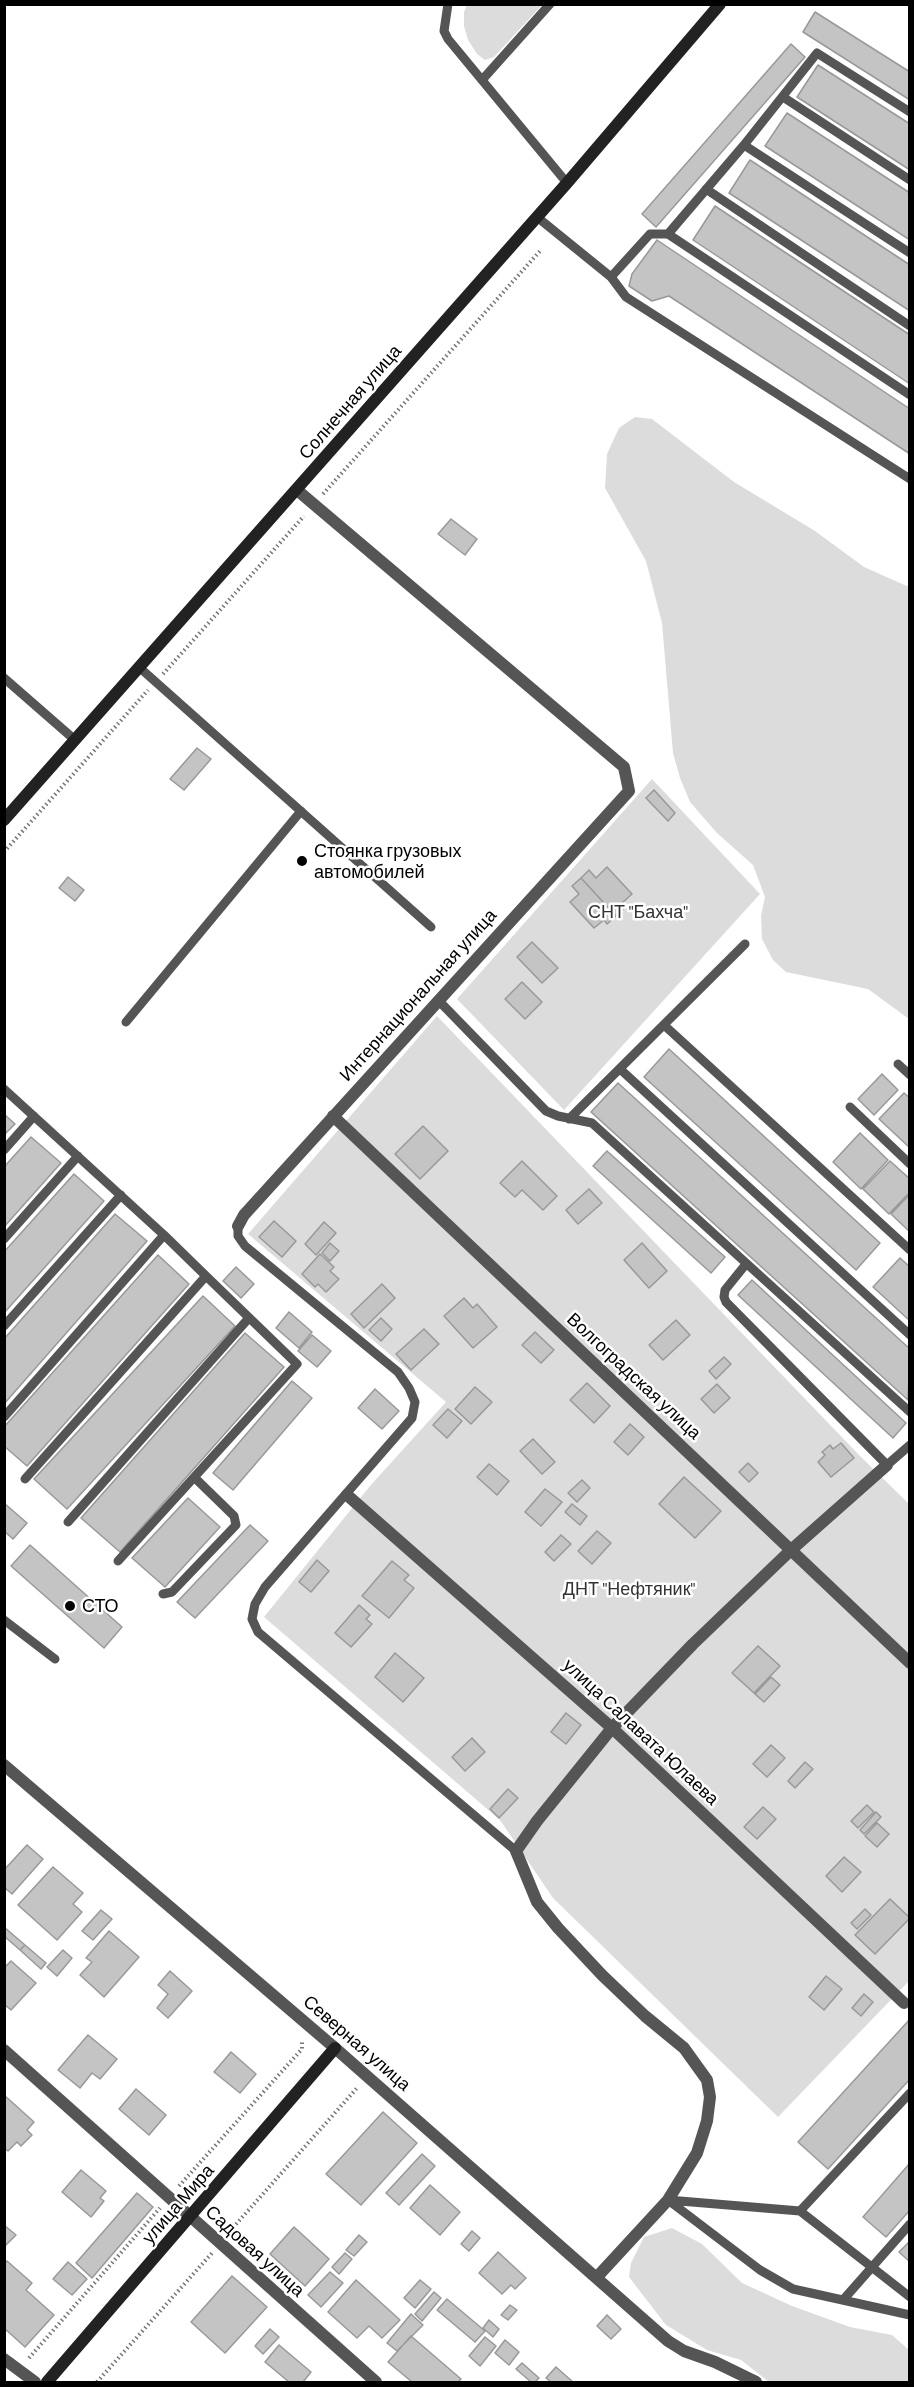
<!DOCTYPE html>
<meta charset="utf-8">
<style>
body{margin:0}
#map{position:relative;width:914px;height:2387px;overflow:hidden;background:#fff;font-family:Barlow,sans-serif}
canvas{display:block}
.frame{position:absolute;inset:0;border:6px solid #000;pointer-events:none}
</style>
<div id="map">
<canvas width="914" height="2387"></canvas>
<div class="frame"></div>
</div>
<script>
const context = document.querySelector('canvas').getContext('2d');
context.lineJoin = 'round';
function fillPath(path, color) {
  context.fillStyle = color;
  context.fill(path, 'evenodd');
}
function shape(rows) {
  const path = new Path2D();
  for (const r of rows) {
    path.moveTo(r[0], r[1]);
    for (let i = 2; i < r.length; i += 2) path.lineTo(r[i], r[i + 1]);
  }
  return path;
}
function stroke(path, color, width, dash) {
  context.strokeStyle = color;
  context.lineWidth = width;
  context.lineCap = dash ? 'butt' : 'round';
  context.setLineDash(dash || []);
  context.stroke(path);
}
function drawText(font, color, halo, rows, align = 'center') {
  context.font = font + ' Barlow,sans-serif';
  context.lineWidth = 5;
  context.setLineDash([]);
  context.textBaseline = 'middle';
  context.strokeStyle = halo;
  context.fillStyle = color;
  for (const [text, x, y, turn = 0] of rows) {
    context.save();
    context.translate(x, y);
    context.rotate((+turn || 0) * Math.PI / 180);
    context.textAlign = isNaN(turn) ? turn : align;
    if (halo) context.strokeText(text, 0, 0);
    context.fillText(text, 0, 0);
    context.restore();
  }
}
fillPath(shape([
 [467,5,467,4,542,5,494,57,485,60,477,54,468,40,464,26,464,12],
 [635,417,652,419,734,482,815,531,864,567,909,587,909,1019,868,989,786,972,773,960,762,939,761,916,765,897,753,865,717,833,690,802,680,778,673,753,662,623,646,561,605,488,607,454,619,428],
 [652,779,760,894,564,1110,457,999],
 [437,1016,860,1456,909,1504,909,1981,778,2117,553,1898,500,1820,264,1617,370,1486,446,1402,248,1234],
 [672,2228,702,2244,742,2283,792,2306,850,2327,892,2335,909,2350,909,2382,769,2382,741,2360,707,2350,666,2325,629,2277,631,2263,644,2237]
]), '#dcdcdc');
const building = shape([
 [815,12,910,72,910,100,803,32,815,12],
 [791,44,805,57,656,227,642,214,791,44],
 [818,65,910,124,910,170,797,97,818,65],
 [787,113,910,193,910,240,765,146,787,113],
 [750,160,910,265,910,311,729,193,750,160],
 [715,206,910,335,910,384,693,240,715,206],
 [657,240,910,409,910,454,669,296,652,301,629,286,632,274,657,240],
 [451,519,477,539,465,555,438,534,451,519],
 [197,748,211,759,184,790,170,779,197,748],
 [654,790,675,813,668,821,646,798,654,790],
 [607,867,632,894,621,904,624,908,616,916,581,878,589,870,596,878,607,867],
 [68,877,84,890,75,901,59,888,68,877],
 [581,878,616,916,607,924,604,920,594,928,570,902,579,894,572,886,581,878],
 [532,942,558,968,542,983,517,957,532,942],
 [522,982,542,1002,525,1019,505,999,522,982],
 [669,1049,880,1243,856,1270,644,1077,669,1049],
 [882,1074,898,1090,874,1115,858,1099,882,1074],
 [618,1083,910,1349,908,1400,591,1112,618,1083],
 [904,1093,910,1098,910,1148,879,1119,904,1093],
 [4,1114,15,1124,4,1135,4,1114],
 [423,1126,448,1151,420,1179,395,1154,423,1126],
 [860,1133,888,1160,861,1189,833,1162,860,1133],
 [31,1137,61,1163,4,1227,4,1167,31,1137],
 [607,1151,725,1257,711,1273,593,1166,607,1151],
 [522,1161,557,1196,543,1210,522,1190,515,1197,500,1183,522,1161],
 [890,1161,910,1179,910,1192,889,1214,863,1189,890,1161],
 [74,1174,104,1201,4,1313,4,1252,74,1174],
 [589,1189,602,1203,578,1224,566,1210,589,1189],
 [910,1194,910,1232,891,1214,910,1194],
 [115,1214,147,1241,4,1404,4,1339,115,1214],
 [274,1221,296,1241,282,1257,259,1237,274,1221],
 [324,1222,336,1233,316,1255,305,1244,324,1222],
 [330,1243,339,1251,330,1261,322,1253,330,1243],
 [642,1243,667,1271,649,1288,624,1260,642,1243],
 [320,1254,334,1267,330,1271,339,1279,326,1292,318,1284,315,1287,302,1274,320,1254],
 [158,1255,189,1284,27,1466,4,1446,4,1427,158,1255],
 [900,1258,910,1267,910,1321,873,1287,900,1258],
 [236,1267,254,1284,241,1298,223,1281,236,1267],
 [752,1280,906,1423,893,1438,738,1295,752,1280],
 [382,1284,395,1298,364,1328,351,1314,382,1284],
 [203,1296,235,1326,67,1509,34,1479,203,1296],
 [464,1298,473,1308,477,1304,497,1327,473,1348,444,1316,464,1298],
 [289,1312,312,1332,299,1348,276,1328,289,1312],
 [381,1318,392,1329,381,1341,369,1330,381,1318],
 [676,1320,690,1335,663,1360,649,1345,676,1320],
 [424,1329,439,1344,411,1370,396,1354,424,1329],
 [535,1332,554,1350,541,1363,522,1345,535,1332],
 [245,1333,284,1367,120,1552,81,1518,245,1333],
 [312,1335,331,1351,317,1367,298,1351,312,1335],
 [724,1357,731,1364,716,1379,709,1371,724,1357],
 [292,1381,312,1398,233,1490,213,1473,292,1381],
 [587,1383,610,1406,594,1423,570,1400,587,1383],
 [717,1384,730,1398,714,1413,701,1399,717,1384],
 [475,1387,492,1402,471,1424,455,1409,475,1387],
 [375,1389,399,1411,382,1429,358,1408,375,1389],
 [448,1409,462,1421,447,1438,433,1425,448,1409],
 [630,1424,644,1437,628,1455,614,1442,630,1424],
 [533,1439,555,1462,542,1474,520,1451,533,1439],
 [841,1443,854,1458,831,1477,818,1462,825,1455,822,1452,830,1445,833,1449,841,1443],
 [748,1463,758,1473,749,1482,739,1472,748,1463],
 [489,1464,509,1481,497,1495,477,1477,489,1464],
 [684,1477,721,1511,695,1538,659,1504,684,1477],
 [582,1480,590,1488,577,1502,568,1493,582,1480],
 [545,1489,562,1502,541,1526,525,1512,545,1489],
 [188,1498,220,1527,165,1587,132,1558,188,1498],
 [4,1503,27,1523,13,1539,4,1531,4,1503],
 [572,1504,587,1516,580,1525,565,1512,572,1504],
 [250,1525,268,1541,195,1618,177,1602,250,1525],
 [597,1531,611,1543,592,1564,578,1551,597,1531],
 [561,1535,571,1544,554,1561,545,1552,561,1535],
 [30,1545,122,1627,104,1648,11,1566,30,1545],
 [317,1560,329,1571,311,1592,299,1582,317,1560],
 [392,1561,409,1575,404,1580,414,1588,389,1618,362,1596,392,1561],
 [359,1605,370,1615,366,1619,372,1624,351,1647,335,1633,359,1605],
 [758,1646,780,1666,754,1693,732,1673,758,1646],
 [395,1653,424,1678,403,1702,375,1677,395,1653],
 [771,1677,780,1685,764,1702,755,1694,771,1677],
 [566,1713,581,1725,566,1744,551,1732,566,1713],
 [472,1738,485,1752,465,1771,452,1757,472,1738],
 [771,1745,785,1758,767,1777,753,1764,771,1745],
 [805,1762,813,1769,795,1788,788,1781,805,1762],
 [508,1789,518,1798,499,1818,490,1809,508,1789],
 [867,1805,874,1812,858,1828,851,1821,867,1805],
 [763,1807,776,1819,757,1839,744,1827,763,1807],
 [876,1812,881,1817,864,1834,860,1830,876,1812],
 [877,1823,889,1834,877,1847,865,1836,877,1823],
 [27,1845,43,1859,12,1894,4,1887,4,1870,27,1845],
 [844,1857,861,1872,842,1892,826,1876,844,1857],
 [53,1867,83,1893,73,1904,82,1912,57,1940,18,1905,53,1867],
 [890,1899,910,1918,875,1954,855,1935,890,1899],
 [865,1909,871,1915,857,1929,851,1923,865,1909],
 [101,1910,112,1919,93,1940,82,1931,101,1910],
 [4,1927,25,1945,20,1950,4,1936,4,1927],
 [109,1931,139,1957,104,1997,80,1975,92,1962,86,1958,109,1931],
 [25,1945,46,1963,41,1969,20,1950,25,1945],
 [63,1950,72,1958,57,1976,47,1967,63,1950],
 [11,1961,36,1983,11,2010,4,2004,4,1968,11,1961],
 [170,1971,192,1991,168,2018,157,2008,168,1994,158,1985,170,1971],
 [826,1976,842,1989,824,2010,809,1997,826,1976],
 [864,1994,873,2002,861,2016,852,2008,864,1994],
 [910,2019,910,2079,828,2169,798,2142,910,2019],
 [88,2035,117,2059,100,2079,92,2073,80,2088,58,2070,88,2035],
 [231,2052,256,2074,240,2093,214,2072,231,2052],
 [136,2089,166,2115,149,2135,119,2109,136,2089],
 [4,2095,34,2122,27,2130,32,2135,21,2146,17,2142,8,2151,4,2148,4,2095],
 [383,2112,417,2143,361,2205,326,2174,383,2112],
 [422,2154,435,2166,399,2205,386,2193,422,2154],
 [910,2163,910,2210,886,2237,863,2217,910,2163],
 [81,2170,106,2191,100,2198,104,2201,91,2217,62,2192,81,2170],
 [430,2185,460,2212,440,2235,410,2208,430,2185],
 [137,2193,153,2207,92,2278,76,2263,137,2193],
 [4,2225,16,2235,4,2247,4,2225],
 [294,2227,329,2259,305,2286,270,2254,294,2227],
 [472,2231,480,2238,469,2251,461,2244,472,2231],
 [359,2235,367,2242,354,2256,346,2250,359,2235],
 [910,2241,910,2262,899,2252,910,2241],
 [498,2252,526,2278,515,2289,511,2285,502,2294,479,2273,498,2252],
 [345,2253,352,2259,339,2274,332,2267,345,2253],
 [7,2261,32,2283,26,2290,54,2315,25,2347,4,2328,4,2264,7,2261],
 [68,2262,87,2279,72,2295,53,2279,68,2262],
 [330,2272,343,2283,321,2307,308,2295,330,2272],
 [232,2276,267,2307,225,2353,191,2322,232,2276],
 [356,2280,400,2320,382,2338,369,2326,357,2338,328,2312,356,2280],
 [420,2280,431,2289,415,2308,404,2298,420,2280],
 [434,2292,441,2298,422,2321,415,2314,434,2292],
 [447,2299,485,2331,475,2342,437,2310,447,2299],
 [510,2305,517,2310,508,2320,501,2315,510,2305],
 [411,2314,423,2325,397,2351,387,2343,411,2314],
 [607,2315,621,2329,611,2339,597,2326,607,2315],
 [489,2320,499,2329,493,2337,483,2328,489,2320],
 [270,2329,279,2337,263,2354,255,2346,270,2329],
 [411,2336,461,2379,458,2382,412,2382,388,2362,411,2336],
 [485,2337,496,2346,480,2366,469,2356,485,2337],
 [505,2340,519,2352,509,2365,495,2353,505,2340],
 [279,2345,311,2372,303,2382,289,2382,265,2362,279,2345],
 [522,2363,539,2378,535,2382,531,2382,516,2369,522,2363],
 [556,2367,573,2382,551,2382,546,2378,556,2367]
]);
fillPath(building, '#c4c4c4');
stroke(building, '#999', 1.5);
stroke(shape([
 [323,494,540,251],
 [163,674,304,516],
 [4,852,148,690],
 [179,2186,302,2049,302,2040],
 [230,2231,357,2088],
 [29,2358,160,2208],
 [97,2382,212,2253]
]), '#777', 4, [1.5, 3]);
stroke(shape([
 [448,4,444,31,448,39,567,183],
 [482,80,550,4],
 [783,97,910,180],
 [910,112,817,53,744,145,668,234,650,234,611,277,626,297,910,479],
 [744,145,910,253],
 [706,189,910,326],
 [537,217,611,277],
 [668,234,910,395],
 [140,668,431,927],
 [4,678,75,740],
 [438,1000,546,1111,558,1116,592,1123,910,1412],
 [126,1022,301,811],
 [664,1025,910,1250],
 [898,1064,910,1075],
 [620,1069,910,1335],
 [4,1089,164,1235,206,1276,25,1479],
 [850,1107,910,1164],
 [569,1119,745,944],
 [4,1150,34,1116],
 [238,1226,238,1236,245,1246,398,1372,409,1388,415,1402,412,1418,265,1587,255,1604,252,1619,258,1632,516,1851],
 [4,1239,78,1156],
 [746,1264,725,1290,724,1297,726,1302,887,1465,910,1445],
 [4,1326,121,1195],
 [4,1417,164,1235],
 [68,1522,248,1319],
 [118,1561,297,1364,206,1276],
 [163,1594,172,1592,236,1525,234,1516,195,1478],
 [4,1620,55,1659],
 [668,2200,800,2211,910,2093],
 [668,2200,760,2270,793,2289,910,2315],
 [800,2211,910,2297],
 [843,2300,910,2224]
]), '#555', 9);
stroke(shape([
 [333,1116,910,1663],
 [238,1226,244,1215,629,791,624,767,297,490],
 [347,1495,612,1728,904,2003],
 [4,1765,335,2048,668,2341,684,2351,715,2362,756,2382],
 [4,2050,376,2382],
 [597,2277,668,2200,697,2153,707,2121,710,2097,707,2080,684,2048,645,2016,602,1975,558,1928,537,1902,516,1851,537,1821,612,1728,693,1644,791,1550,887,1465],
 [4,2359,35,2382]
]), '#555', 12);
stroke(shape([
 [4,820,567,183,720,4],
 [47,2382,335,2048]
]), '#222', 12);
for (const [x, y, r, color] of [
 [302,861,6,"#000"],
 [70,1606,6,"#000"]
]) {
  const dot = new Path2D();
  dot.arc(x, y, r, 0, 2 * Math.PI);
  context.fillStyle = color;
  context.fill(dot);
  stroke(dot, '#fff', 2);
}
drawText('18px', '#000', '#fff', [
 ["Солнечная улица",350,402,-49],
 ["Интернациональная улица",418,995,-48],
 ["Волгоградская улица",634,1376,43],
 ["улица Салавата Юлаева",641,1732,43],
 ["Северная улица",357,2043,41],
 ["улица Мира",178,2204,-49],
 ["Садовая улица",255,2251,42]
]);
drawText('18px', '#000', '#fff', [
 ["Стоянка грузовых",314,851],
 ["автомобилей",314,872],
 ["СТО",82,1606]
], 'left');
drawText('18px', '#333', '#fff', [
 ["СНТ \"Бахча\"",638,912],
 ["ДНТ \"Нефтяник\"",629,1589]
]);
</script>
